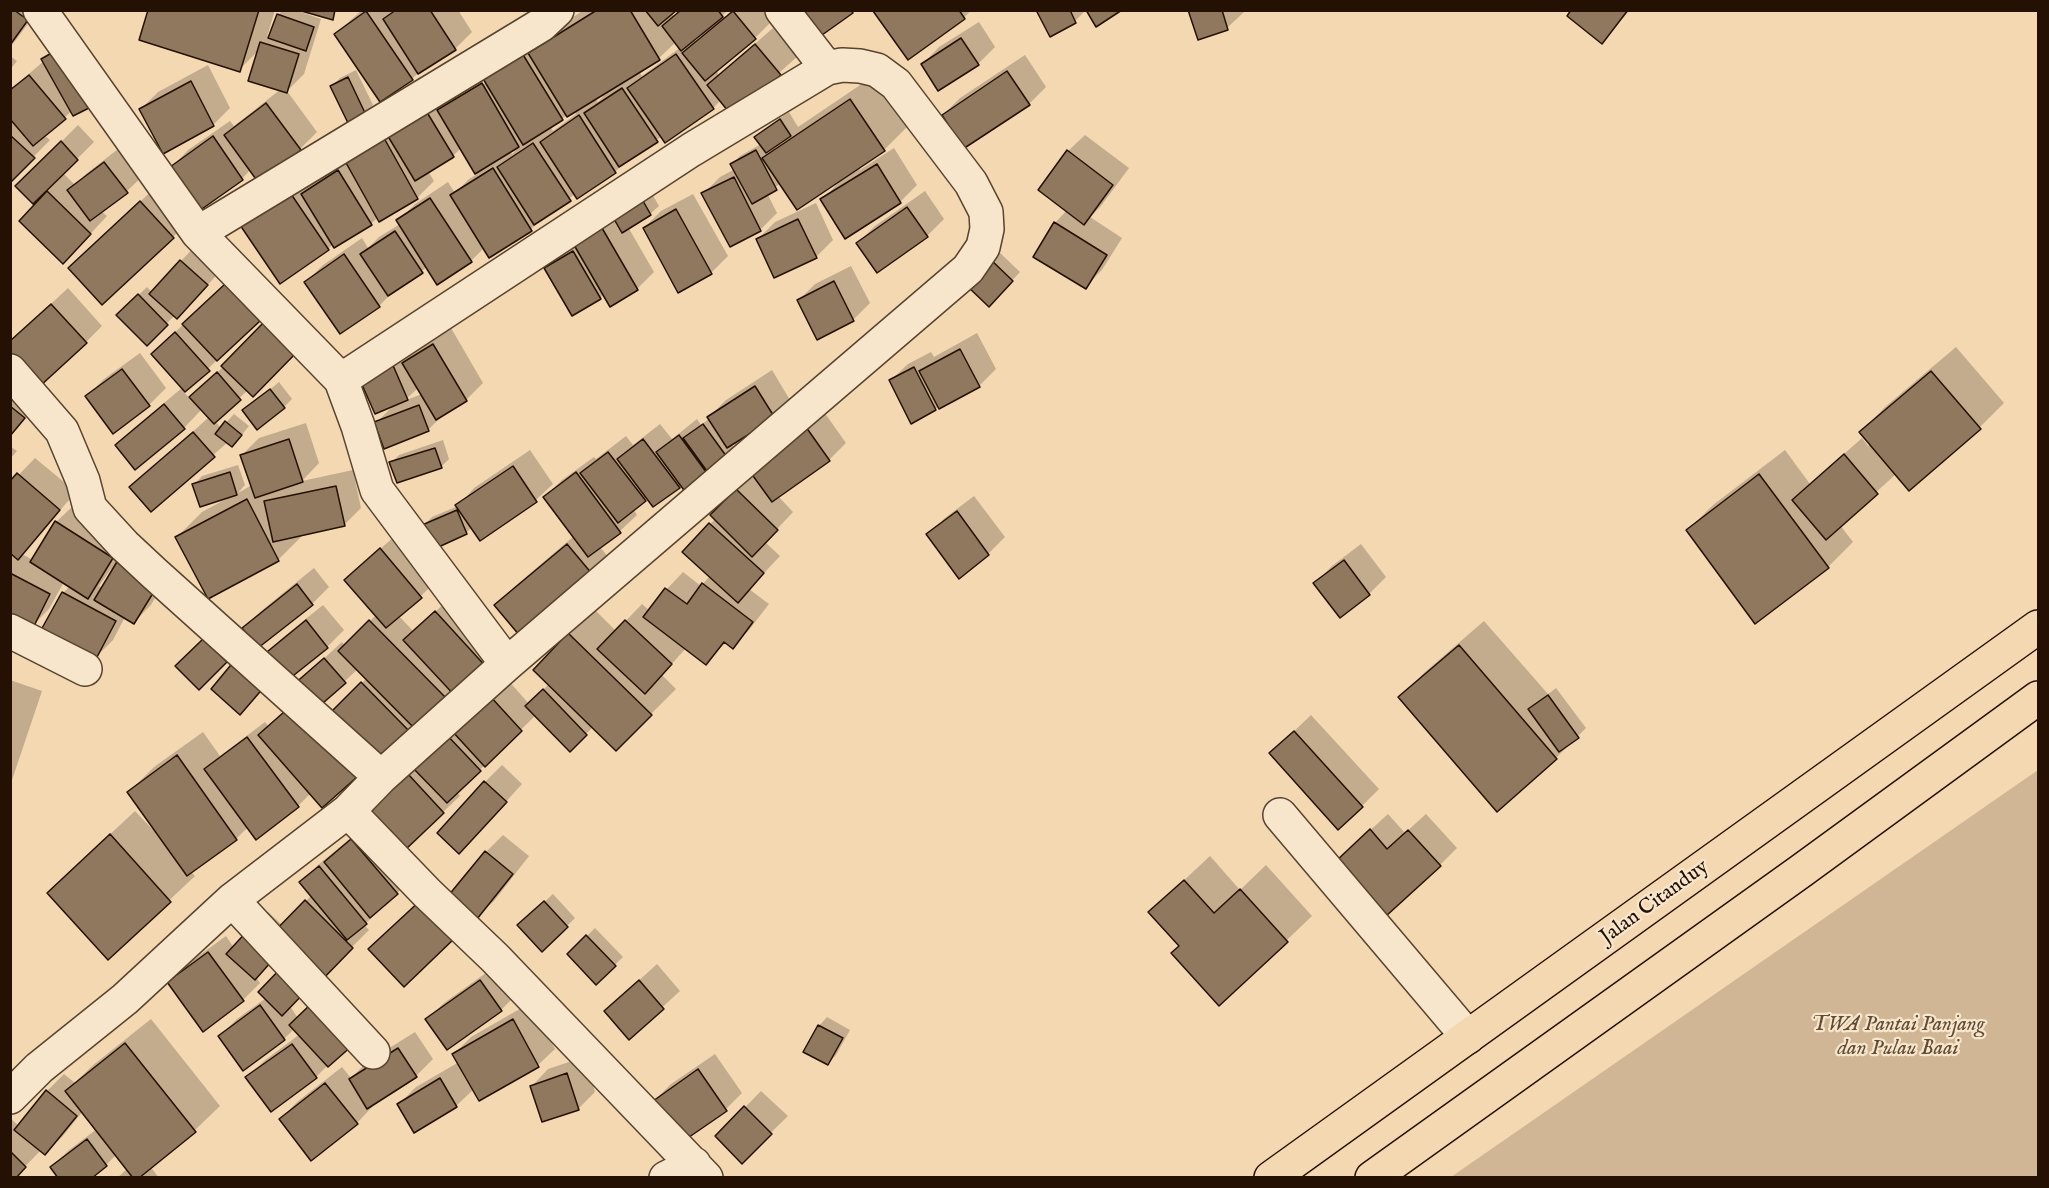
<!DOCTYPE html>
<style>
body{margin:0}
#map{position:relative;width:2049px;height:1188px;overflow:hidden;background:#f3d8b1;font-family:"IM FELL English",serif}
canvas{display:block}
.frame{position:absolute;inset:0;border:12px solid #251104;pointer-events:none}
</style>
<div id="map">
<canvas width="2049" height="1188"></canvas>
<div class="frame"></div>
</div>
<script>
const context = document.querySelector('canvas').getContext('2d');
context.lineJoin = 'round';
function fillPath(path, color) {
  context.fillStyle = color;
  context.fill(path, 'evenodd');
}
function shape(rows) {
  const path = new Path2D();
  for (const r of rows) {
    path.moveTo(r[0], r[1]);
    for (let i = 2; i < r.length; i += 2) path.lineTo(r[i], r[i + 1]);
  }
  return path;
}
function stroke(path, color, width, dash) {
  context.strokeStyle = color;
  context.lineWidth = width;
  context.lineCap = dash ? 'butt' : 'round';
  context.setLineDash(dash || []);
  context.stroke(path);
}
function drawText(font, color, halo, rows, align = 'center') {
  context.font = font + ' "IM FELL English",serif';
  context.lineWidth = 4.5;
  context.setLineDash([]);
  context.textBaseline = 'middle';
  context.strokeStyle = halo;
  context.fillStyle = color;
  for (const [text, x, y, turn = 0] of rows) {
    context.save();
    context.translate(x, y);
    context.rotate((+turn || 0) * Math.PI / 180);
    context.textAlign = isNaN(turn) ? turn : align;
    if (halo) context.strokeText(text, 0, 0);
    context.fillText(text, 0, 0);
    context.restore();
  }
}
fillPath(shape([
 [2038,770,2038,1177,1451,1177]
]), '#d0b694');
fillPath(shape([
 [10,10,38,10,10,48],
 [150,10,275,10,267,37,272,32,278,15,283,10,301,10,301,12,321,19,304,74,287,91,317,132,300,149,251,169,242,179,172,167,188,150,230,121,234,126,281,89,258,51,239,70],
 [362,10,458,10,472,32,455,49,420,71,412,79,381,100,335,34],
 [584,10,675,10,672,13,674,16,679,10,728,10,723,15,725,17,732,10,763,10,772,21,755,38,716,70,719,75,773,28,797,57,732,114,721,100,713,108,662,136,625,162,615,172,577,197,575,194,543,218,531,229,489,256,484,248,471,261,427,267,396,289,379,306,306,282,323,265,362,238,368,248,379,237,400,224,398,221,415,204,448,182,455,193,469,179,477,174,461,148,453,156,428,171,434,181,417,198,378,217,371,224,333,244,328,249,242,225,306,175,312,184,319,178,443,94,447,102,456,93],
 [701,33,702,35,696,41,694,39],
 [676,42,681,47,642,76,639,71,659,58],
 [487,78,489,81,456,100,456,96],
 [607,92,598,102,595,98],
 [574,111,576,114,553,131,550,126],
 [518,146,519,147,512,154,510,151],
 [876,10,971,10,964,18],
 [1038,10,1086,10,1075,21,1051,35],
 [1190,10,1244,10,1244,12,1227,28],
 [1573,10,1630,10,1602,42],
 [979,22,995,47,978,64,923,64,939,47],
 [51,51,72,111,44,135,50,140,10,181,10,90,44,61,43,59],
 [1025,55,1046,87,1029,104,943,115,960,98],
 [10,56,17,61,10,70],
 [208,65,230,108,213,125,164,152,141,109,158,92],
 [356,70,373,105,365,114,332,86,340,78],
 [875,75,909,125,884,150,858,167,860,170,894,148,917,185,900,202,845,237,822,200,840,181,839,180,781,183,767,193,777,213,761,229,731,245,703,194,720,177,735,169,732,164,740,156,761,144,756,137,764,129,789,112,798,127],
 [78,125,94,142,63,173,75,185,86,174,122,146,144,175,127,191,101,211,107,216,80,245,44,195,33,202,17,186],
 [1085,135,1129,168,1101,206,1090,217,1122,238,1102,270,1085,287,1035,256,1055,223,1067,210,1068,151],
 [158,185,190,220,173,237,87,251],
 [648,187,659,206,650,214,628,227,654,272,637,289,610,305,604,294,600,298,546,268,563,251],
 [925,191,944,219,927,236,858,243,875,226],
 [693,194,728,256,711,273,644,228,661,211],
 [816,203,833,240,816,257,758,239,775,222],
 [197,244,223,268,194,300,175,315,147,344,118,315,147,287,152,292],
 [998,251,1020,272,997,297,967,284],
 [851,266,870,303,853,320,818,338,799,300,815,284],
 [243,268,276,303,184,392,190,399,224,366,248,390,215,421,221,428,234,414,249,426,240,437,228,442,151,510,132,487,209,417,202,409,184,428,117,445,133,429,183,387,170,337],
 [68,288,102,326,86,342,22,331],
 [451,328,483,383,466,400,445,413,428,430,376,423,394,405,361,378,409,347,412,355,421,346],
 [418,388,422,394,404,401],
 [977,333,996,369,979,386,935,409,891,380,908,364,931,352,934,357],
 [1956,347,2004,403,1979,428,1896,474,1840,525,1853,542,1828,567,1688,530,1713,505,1785,450,1810,484,1862,438,1868,446,1871,444,1861,432,1885,407],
 [140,353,166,388,149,405,87,396,104,379],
 [772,370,790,400,774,417,731,444,739,454,731,463,679,486,647,497,633,509,637,515,620,531,600,547,614,564,496,605,513,588,574,536,545,497,562,480,594,457,596,459,626,436,633,445,660,424,672,439,697,419,701,425,710,418,709,417,726,400],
 [10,377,41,400,10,437],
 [279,382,292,399,284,407,244,411],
 [824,412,846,443,829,460,778,496,793,512,765,542,780,556,749,589,769,604,749,630,733,647,726,642,706,663,686,648,662,675,676,689,616,749,593,727,570,750,536,715,457,792,460,796,443,812,386,795,508,680,529,704,549,684,535,670,594,609,616,631,642,604,650,611,667,589,683,572,701,586,710,576,684,552,715,519,712,515,753,473],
 [306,423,319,463,302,481,353,470,361,508,344,525,303,535,278,560,177,537,202,512,228,498,194,485,202,476,238,465,245,485,238,493,252,485,242,455,259,438],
 [443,440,449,459,441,467,391,463,399,455],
 [10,446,17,451,10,459],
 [530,450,553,484,536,500,480,539,472,527,466,533,424,525,432,517,458,506,474,488],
 [35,458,76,492,22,554,33,560,56,522,73,506,129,540,115,565,136,544,173,567,151,605,134,622,125,617,113,640,96,657,63,593,70,586,64,582,49,609,32,626,10,614,10,484],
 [111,569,114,571,103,588,99,586],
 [974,496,1005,537,988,554,959,576,928,534,945,518],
 [398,533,438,580,399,616,414,632,452,596,504,652,417,729,311,793,298,806,248,827,236,839,191,872,195,876,108,958,74,868,135,811,156,833,157,831,129,792,154,767,203,732,220,756,265,722,269,727,304,695,295,685,342,642,345,646,376,615,346,580],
 [358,669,367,678,332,713,322,702],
 [1361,544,1386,577,1369,594,1315,583,1332,566],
 [314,568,329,587,312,604,244,628,261,611],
 [323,605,344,630,327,647,277,673,240,713,265,655,281,639],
 [1484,621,1548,694,1556,688,1586,728,1556,758,1497,810,1400,697,1425,672],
 [10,680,42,691,10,786],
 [1311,715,1379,789,1362,806,1288,737],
 [502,765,522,784,476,835,485,782],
 [1388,814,1405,833,1426,814,1457,848,1440,865,1354,845],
 [369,823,414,877,364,925,369,930,318,981,316,979,290,1006,328,1065,316,1077,247,1078,264,1061,300,1034,295,1028,284,1039,220,1036,237,1019,266,998,294,958,284,947,256,977,260,983,243,1000,169,982,186,965,226,936,234,948,268,912,282,925,312,895,301,882,318,865],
 [503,835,529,856,494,901,477,917,451,895,486,852],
 [1210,856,1240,890,1266,865,1312,916,1220,1004,1180,946,1150,912],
 [553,894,575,918,567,926,528,917],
 [595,928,623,957,596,983,569,954],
 [657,964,680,991,629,1038,623,995],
 [497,965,518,993,501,1010,427,1019,444,1003],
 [530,1003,555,1049,538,1065,480,1099,474,1089,456,1106,399,1104,416,1087,459,1062,454,1054,471,1037],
 [827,1017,850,1030,836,1055,828,1064,805,1051,819,1026],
 [151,1019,220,1106,195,1130,150,1166,159,1178,117,1178,128,1168,117,1154,106,1165,52,1167,69,1150,97,1129,83,1111,62,1137,45,1153,41,1150,14,1178,10,1178,10,1118,19,1126,47,1091,64,1074,75,1083,92,1066],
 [415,1032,433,1059,416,1076,372,1104,373,1106,357,1123,281,1119,297,1102,342,1067,351,1078,367,1062],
 [715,1054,742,1093,726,1109,654,1101,671,1084],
 [584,1057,595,1092,578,1109,532,1086,548,1069],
 [761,1091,788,1116,742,1161,717,1136]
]), '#0003');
const building = shape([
 [10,10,14,10,28,20,10,45,10,10],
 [148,10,259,10,240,72,139,40,148,10],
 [298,10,335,10,333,20,298,10],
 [396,10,430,10,456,50,418,74,383,19,396,10],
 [597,10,630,10,660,60,567,117,528,53,597,10],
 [645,10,677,10,658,26,645,10],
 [681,10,718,10,723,17,681,51,662,26,681,10],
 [794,10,851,10,853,13,815,40,794,10],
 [874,10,959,10,965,19,908,60,873,11,874,10],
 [1036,10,1070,10,1076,23,1050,37,1036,10],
 [1086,10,1122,10,1096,27,1086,10],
 [1188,10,1222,10,1228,30,1198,40,1188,10],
 [1571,10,1628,10,1602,44,1567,16,1571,10],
 [366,11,413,80,380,102,334,34,366,11],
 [733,11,756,39,705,81,682,53,733,11],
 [277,14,314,27,306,51,268,38,277,14],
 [961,38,979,65,938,91,921,64,961,38],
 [260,42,299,54,287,93,248,81,260,42],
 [755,44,781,75,732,116,707,85,755,44],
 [57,50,89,108,73,116,41,59,57,50],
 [522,53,563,120,523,145,482,77,522,53],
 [676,54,714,109,665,143,627,88,676,54],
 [1007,71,1030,105,963,149,942,115,1007,71],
 [29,75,66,119,33,146,10,119,10,90,29,75],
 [348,77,366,115,348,123,330,86,348,77],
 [191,81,214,126,163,154,139,109,191,81],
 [482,83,519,147,475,174,437,110,482,83],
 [622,88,658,142,619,167,584,113,622,88],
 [850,99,885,151,797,210,762,158,850,99],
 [266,103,301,150,258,182,224,135,266,103],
 [425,109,454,157,415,181,386,133,425,109],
 [579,115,616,173,577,199,540,142,579,115],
 [780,119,791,136,766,153,754,137,780,119],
 [10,135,35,158,10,183,10,135],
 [213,136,243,180,199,211,170,167,213,136],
 [384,138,418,199,379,222,345,161,384,138],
 [61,141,78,160,33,204,15,186,61,141],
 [533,143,571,201,534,225,497,167,533,143],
 [756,150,777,190,752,204,730,164,756,150],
 [1067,150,1113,185,1084,225,1038,190,1067,150],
 [104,162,128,193,90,221,67,190,104,162],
 [877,164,901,203,845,239,820,199,877,164],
 [493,168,532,231,489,258,450,195,493,168],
 [338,170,372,225,334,248,301,194,338,170],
 [734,177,761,231,730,247,701,193,734,177],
 [47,191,91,234,63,264,19,221,47,191],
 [289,191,329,250,280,284,240,225,289,191],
 [639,194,651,215,622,233,610,212,639,194],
 [430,198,472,262,437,285,396,220,430,198],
 [140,201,174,238,102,305,68,268,140,201],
 [907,207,928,237,877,273,856,243,907,207],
 [676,209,712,274,678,293,643,228,676,209],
 [798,219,817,258,774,278,756,239,798,219],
 [1054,222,1107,255,1086,289,1033,257,1054,222],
 [602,228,638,290,610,307,574,245,602,228],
 [395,231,423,273,388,296,360,254,395,231],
 [573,251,601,299,572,316,544,268,573,251],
 [344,254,380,307,340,334,304,282,344,254],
 [989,258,1013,281,989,307,965,284,989,258],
 [180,260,208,285,177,319,149,294,180,260],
 [834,281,854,321,817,340,797,300,834,281],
 [225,284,260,321,217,361,182,324,225,284],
 [138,294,168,325,147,346,116,315,138,294],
 [51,304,87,343,39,387,10,357,10,341,51,304],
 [266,320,298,351,253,397,221,366,266,320],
 [175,332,210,371,185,392,151,354,175,332],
 [433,344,467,401,436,420,402,363,433,344],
 [960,349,980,387,939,409,919,371,960,349],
 [392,363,408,400,375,414,359,378,392,363],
 [914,367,936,410,911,424,889,380,914,367],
 [122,369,150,406,113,434,85,396,122,369],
 [1931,371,1981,429,1909,491,1859,432,1931,371],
 [217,372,241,400,214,424,189,397,217,372],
 [755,386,775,418,727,448,707,417,755,386],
 [270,389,285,408,257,430,242,410,270,389],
 [164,404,185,429,135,470,115,445,164,404],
 [419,405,429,431,384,449,374,422,419,405],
 [10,406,25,418,10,436,10,406],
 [225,421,242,435,232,447,215,434,225,421],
 [703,424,732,464,712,478,683,438,703,424],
 [806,427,830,461,772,502,748,469,806,427],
 [193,432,215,457,151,512,129,487,193,432],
 [679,435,709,476,686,493,656,452,679,435],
 [289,439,303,482,255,498,240,455,289,439],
 [643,439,680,488,653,507,617,459,643,439],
 [435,448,442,468,397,483,389,462,435,448],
 [608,452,646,501,618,523,580,473,608,452],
 [1844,454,1878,494,1826,540,1792,500,1844,454],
 [513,466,537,502,480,541,455,505,513,466],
 [230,472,237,495,200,507,192,484,230,472],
 [576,472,621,533,588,557,543,497,576,472],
 [17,473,60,510,18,560,10,553,10,481,17,473],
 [1759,474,1829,568,1755,624,1686,530,1759,474],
 [336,486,345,526,273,542,264,501,336,486],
 [736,489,778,530,752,557,710,515,736,489],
 [247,499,279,561,208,599,175,537,247,499],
 [457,510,467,534,432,550,422,525,457,510],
 [957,511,989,555,959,579,926,534,957,511],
 [55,521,113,558,88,599,30,562,55,521],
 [709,523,764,573,738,603,682,552,709,523],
 [567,544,598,581,525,642,494,605,567,544],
 [380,548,422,598,386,628,344,580,380,548],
 [118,560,158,585,134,624,94,600,118,560],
 [1344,560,1370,595,1340,618,1313,583,1344,560],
 [10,573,50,594,33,628,10,616,10,573],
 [702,583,753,622,733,649,724,642,706,665,643,617,665,588,687,604,702,583],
 [297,584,313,605,258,648,242,628,297,584],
 [62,592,116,621,96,659,41,630,62,592],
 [435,611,489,670,457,698,403,640,435,611],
 [306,620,328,648,284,683,262,656,306,620],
 [369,620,448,700,417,731,338,651,369,620],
 [625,620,672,664,645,694,597,649,625,620],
 [568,633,652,715,616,751,533,670,568,633],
 [204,638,227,662,199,690,175,666,204,638],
 [1459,645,1557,759,1497,812,1398,697,1459,645],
 [324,658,346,683,315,710,293,685,324,658],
 [235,660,265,686,240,715,211,689,235,660],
 [361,682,411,733,379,764,329,714,361,682],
 [543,689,587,735,570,752,525,706,543,689],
 [1548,695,1579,738,1559,752,1528,709,1548,695],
 [490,696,522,731,485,767,452,731,490,696],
 [293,704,357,777,322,808,258,735,293,704],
 [1294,731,1363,807,1338,830,1269,753,1294,731],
 [445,733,481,771,447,803,410,765,445,733],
 [247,737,299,807,256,840,204,769,247,737],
 [177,755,237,840,187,876,127,792,177,755],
 [408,774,444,813,404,851,367,812,408,774],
 [484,781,507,802,459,854,437,833,484,781],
 [1370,829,1387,849,1408,830,1441,866,1385,917,1335,862,1370,829],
 [110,834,171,902,108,960,47,893,110,834],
 [351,839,398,894,370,918,324,862,351,839],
 [485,851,513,874,477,919,448,896,485,851],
 [319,866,367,924,347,940,299,882,319,866],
 [1184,880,1214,913,1240,889,1288,942,1219,1006,1171,953,1179,946,1148,912,1184,880],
 [422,899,457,936,404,987,368,949,422,899],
 [305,900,353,948,318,984,270,936,305,900],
 [544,901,568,927,542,952,517,925,544,901],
 [250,928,279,953,255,980,226,954,250,928],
 [586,935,616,966,596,985,567,954,586,935],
 [208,952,244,1001,203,1032,167,982,208,952],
 [283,966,307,990,282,1016,258,992,283,966],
 [480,980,502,1011,447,1050,425,1019,480,980],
 [639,980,664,1009,629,1040,604,1011,639,980],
 [313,1002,353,1045,328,1067,289,1025,313,1002],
 [260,1005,285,1040,243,1071,218,1036,260,1005],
 [513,1019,539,1067,479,1101,452,1054,513,1019],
 [818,1025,843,1038,828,1065,803,1052,818,1025],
 [125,1043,196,1132,139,1178,133,1178,65,1091,125,1043],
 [292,1044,317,1078,271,1112,245,1077,292,1044],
 [398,1048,417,1077,367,1109,349,1079,398,1048],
 [698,1069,727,1111,682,1142,653,1101,698,1069],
 [567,1073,579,1110,542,1122,530,1086,567,1073],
 [440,1078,457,1107,414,1133,397,1104,440,1078],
 [325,1083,358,1124,311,1161,279,1119,325,1083],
 [46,1090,77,1116,45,1155,14,1130,46,1090],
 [744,1106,772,1134,742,1164,715,1136,744,1106],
 [87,1139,107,1166,92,1178,58,1178,50,1167,87,1139],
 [10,1151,26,1167,16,1178,10,1178,10,1151]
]);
fillPath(building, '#90785e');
stroke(building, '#251104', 1.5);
const minor = shape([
 [40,10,198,233,341,380,358,426,377,490,507,664,381,777,348,811],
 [782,10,827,68],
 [198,233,541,25,557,10],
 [10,371,62,431,83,481,90,508,124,545,154,573,381,777],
 [341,380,691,150,827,68,842,65,860,66,877,70,896,84,971,183,986,212,987,229,983,247,968,269,507,664],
 [10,631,85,669],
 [1280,815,1468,1037],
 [232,900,373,1052],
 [10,1097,39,1068,125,999,232,900,348,811,427,893,495,958,706,1178],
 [666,1178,694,1164]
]);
const major = shape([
 [1271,1178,2038,627],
 [1372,1178,1801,871,2038,698]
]);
stroke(minor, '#58432f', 36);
stroke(major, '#251104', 36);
stroke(minor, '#f7e6cc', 33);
stroke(major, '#f3d8b1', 33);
drawText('21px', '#251104', '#f7e6cc', [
 ["Jalan Citanduy",1655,903,-36]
]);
drawText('italic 21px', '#614b36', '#f7e6cc', [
 ["TWA Pantai Panjang",1898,1026],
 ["dan Pulau Baai",1898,1050]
]);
</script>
